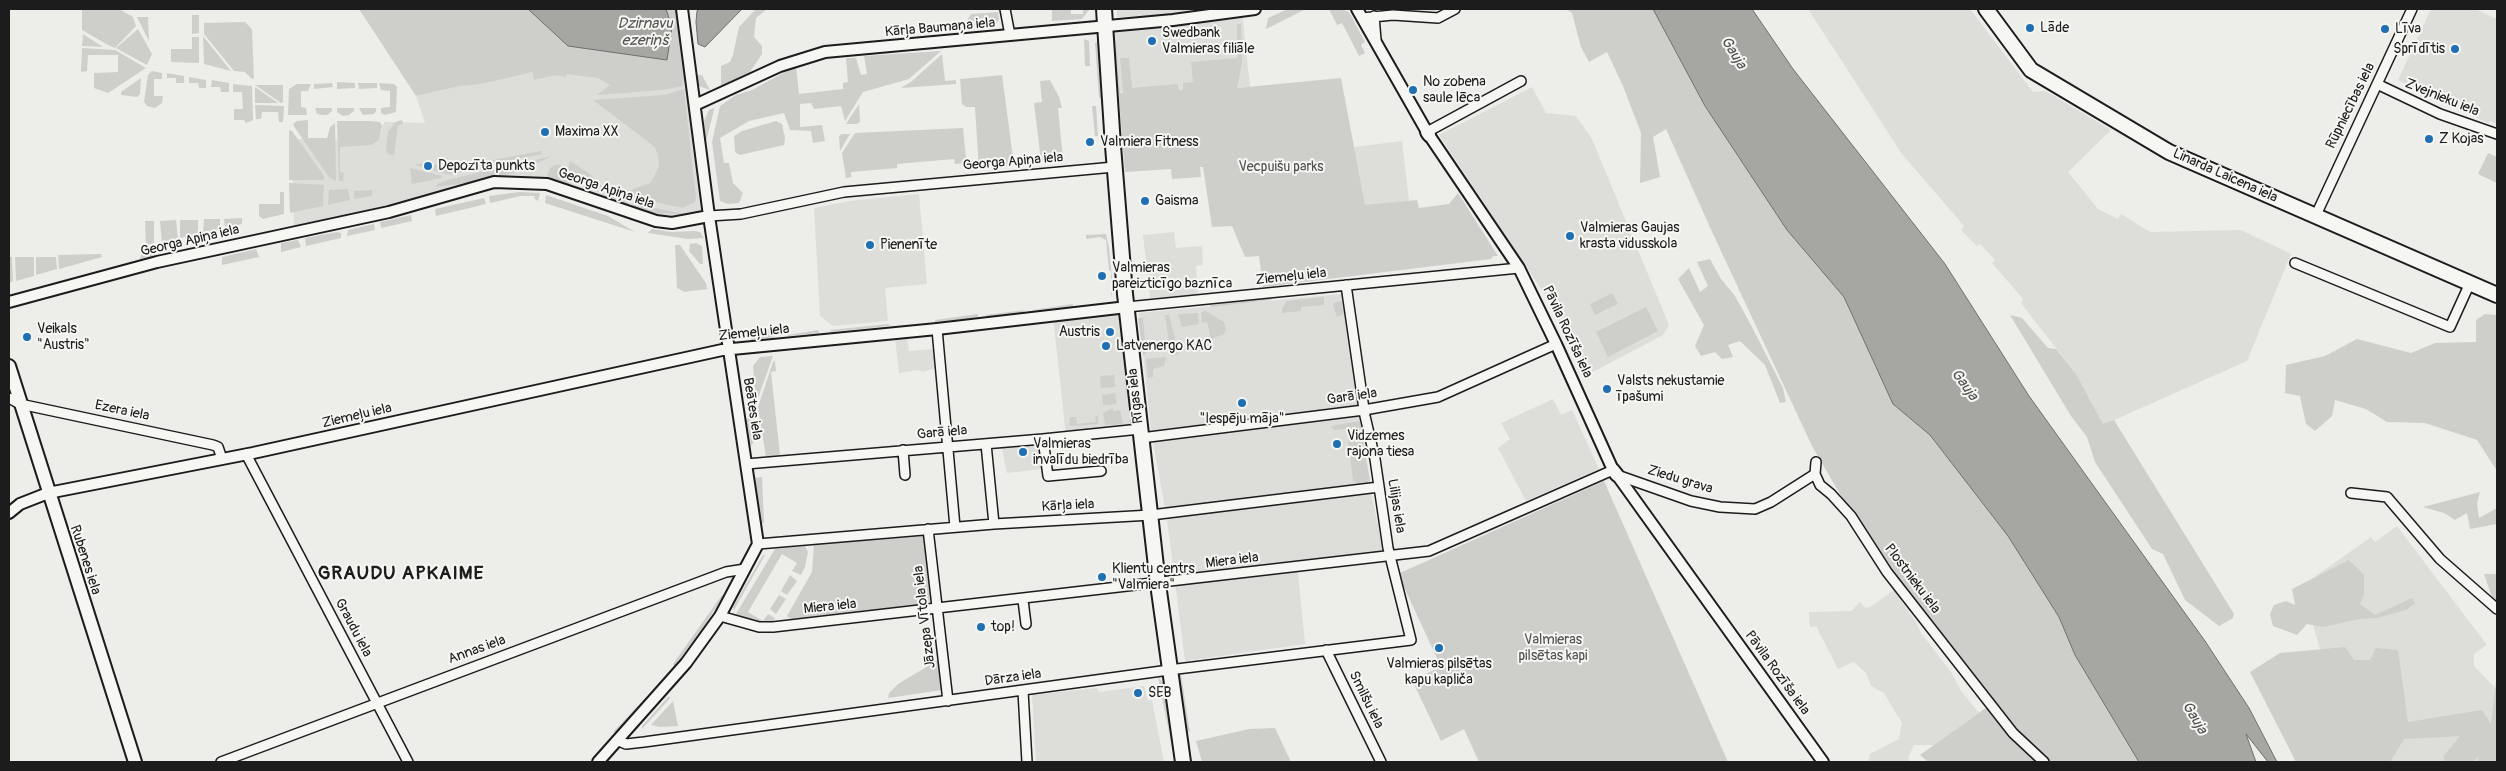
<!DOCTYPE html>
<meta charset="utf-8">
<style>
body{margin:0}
#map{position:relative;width:2506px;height:771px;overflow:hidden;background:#edede9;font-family:Pangolin,sans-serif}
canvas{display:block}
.frame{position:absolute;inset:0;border:10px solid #1c1c1c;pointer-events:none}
</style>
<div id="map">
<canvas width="2506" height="771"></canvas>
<div class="frame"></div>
</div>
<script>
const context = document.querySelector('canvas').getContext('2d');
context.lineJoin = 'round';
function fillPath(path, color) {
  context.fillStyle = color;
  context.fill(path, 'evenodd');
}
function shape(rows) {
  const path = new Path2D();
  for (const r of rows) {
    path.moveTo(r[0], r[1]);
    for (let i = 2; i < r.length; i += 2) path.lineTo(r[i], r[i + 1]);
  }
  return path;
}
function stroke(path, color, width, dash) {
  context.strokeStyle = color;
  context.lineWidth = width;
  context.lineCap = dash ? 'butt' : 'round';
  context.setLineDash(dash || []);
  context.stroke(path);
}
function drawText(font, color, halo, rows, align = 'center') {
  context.font = font + ' Pangolin,sans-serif';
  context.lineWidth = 4;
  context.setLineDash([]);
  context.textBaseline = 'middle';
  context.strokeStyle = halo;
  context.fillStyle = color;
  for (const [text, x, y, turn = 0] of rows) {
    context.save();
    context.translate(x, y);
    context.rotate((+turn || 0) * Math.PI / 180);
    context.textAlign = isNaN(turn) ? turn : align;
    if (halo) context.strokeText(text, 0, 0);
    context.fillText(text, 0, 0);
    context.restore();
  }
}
fillPath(shape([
 [1117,9,1193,9,1193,13,1117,17],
 [1377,9,1451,9,1437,16],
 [1808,9,1970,9,2033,92,2046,91,2111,130,2068,172,2098,209,2118,219,2121,214,2150,232,2241,230,2291,254,2247,361,2103,425,2076,374,2021,303,2023,299,1992,263,1995,260,1980,244,1977,246,1961,230,1964,226,1902,154],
 [2431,9,2475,9,2497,19,2497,126,2495,123,2490,121,2488,123,2398,80],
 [1242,12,1250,87,1109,93,1106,26],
 [550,65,692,82,709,216,672,223,547,184,494,182,294,232,292,139,379,140,384,122,425,123,416,96],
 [1532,87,1546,113,1576,116,1592,139,1669,325,1663,335,1587,375,1547,298,1439,135],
 [1402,141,1409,201,1365,206,1354,147],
 [919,194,927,284,885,288,888,321,833,326,820,316,814,208,849,201],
 [1174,232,1176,248,1202,246,1203,265,1196,266,1198,295,1150,298,1143,235],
 [1342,294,1370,488,1384,553,1297,563,1305,644,1185,661,1167,519,1151,431,1139,313],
 [1127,307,1140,429,1066,437,1053,316],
 [895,338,907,338,909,351,933,349,935,368,923,372,918,370,899,373],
 [1553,399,1561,415,1572,410,1599,469,1526,501,1498,448,1510,439,1501,423],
 [1041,445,1042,469,1007,473,1002,448],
 [2397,526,2487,645,2474,654,2474,666,2497,690,2497,762,2339,762,2346,740,2302,586,2371,537,2375,542],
 [1894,590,1916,622,1921,633,1951,672,1961,691,1979,713,1934,745,1914,745,1908,758,1910,762,1868,762,1870,754,1899,739,1902,723,1884,693,1871,686,1866,673,1854,662,1838,669,1816,626,1810,627,1809,612,1851,611,1860,602,1865,608,1870,607],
 [1144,686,1148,701,1152,700,1164,762,1036,762,1032,695,1097,688,1099,692]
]), '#ddddda');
fillPath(shape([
 [82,9,119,9,133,17,136,26,115,48,108,45,82,30],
 [359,9,682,9,692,82,682,81,683,86,662,90,597,95,610,85,598,78,567,74,566,77,555,75,534,80,532,70,532,72,481,84,460,86,416,96],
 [756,9,767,9,756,18,754,37,762,46,762,54,750,72,721,86,721,66,730,62,733,55,739,27],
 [1052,9,1071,9,1071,14,1083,14,1083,9,1089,10,1082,19,1052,21],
 [1288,9,1306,9,1266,29,1268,18],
 [1329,9,1341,9,1349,12,1365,42,1361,45,1365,53,1359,56,1342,23,1337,25],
 [1566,9,1653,9,1705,106,1787,230,1844,297,1893,404,1930,435,2008,536,2059,617,2075,655,2139,762,1928,762,1920,755,1990,705,1886,573,1812,446,1713,234,1666,129,1653,137,1660,177,1640,183,1641,133,1623,86,1607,52,1589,62,1581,47,1572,13],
 [998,12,999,20,996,23,962,29,971,14],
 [192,15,199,15,199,33,192,34],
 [137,17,148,17,149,41],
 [245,22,252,29,254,78,252,79,245,72,234,71,204,34,204,23],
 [1237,24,1241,24,1242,62,1237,88,1341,78,1365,205,1417,200,1419,208,1449,204,1458,193,1498,256,1493,256,1491,259,1263,287,1259,256,1245,257,1232,226,1212,227,1203,167,1200,167,1201,177,1172,179,1171,169,1125,172,1114,40,1116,42,1120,93,1123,93,1120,58,1129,58,1132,88,1178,84,1179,90,1183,90,1183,83,1193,82,1191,62,1237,58],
 [138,29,152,54,147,65,116,48],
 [83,34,103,47,82,46],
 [203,36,231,71,204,64],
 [192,37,199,37,199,63,171,62,171,49,192,49],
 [1084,39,1089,41,1090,66,1085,66],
 [1098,41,1102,100,1099,97,1095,43],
 [82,48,115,50,146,68,108,93,94,88,94,73,118,72,118,55,88,55,87,71,81,72],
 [941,51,909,79,863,92,845,121,841,106,814,109,811,103,800,104,800,127,822,125,825,141,813,143,811,131,790,130,784,113,749,121,720,138,724,163,729,163,733,183,743,193,739,203,728,204,720,201,712,142,720,106,736,95,752,90,796,66,799,94,843,89,843,83,848,82,846,58,856,58,861,75,867,74,864,56],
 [942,54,945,81,956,80,956,84,901,88,912,81],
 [152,71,162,73,162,79,154,79,154,96,163,96,162,103,155,108,147,106,144,102,148,75],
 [167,73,184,76,184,83,176,83,176,78,167,78],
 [697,75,702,75,710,90,699,86],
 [1002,75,1014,165,998,168,999,163,986,163,985,168,979,169,975,107,966,107,962,104,960,79],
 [189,77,206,80,206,88,199,88,198,83,189,83],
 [141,78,140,94,137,97,121,95,121,92],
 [212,80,229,83,229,92,221,92,220,87,211,87],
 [1050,80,1059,97,1062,108,1058,108,1063,159,1041,161,1034,103,1042,102,1040,81],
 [337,82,355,83,355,88,337,89],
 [358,83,377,83,377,88,359,89],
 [379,83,394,84,397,87,396,112,385,115,381,113,381,108,390,107,390,91,381,90],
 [233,84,252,86,253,120,246,123,244,120,234,120,234,109,243,109,242,92,233,92],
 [297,84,311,84,308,91,301,91,301,107,306,108,307,115,288,115,289,89],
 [314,84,332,83,333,87,314,89],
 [255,85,283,85,283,102,281,103],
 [255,87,278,103,255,103],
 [684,89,696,197,695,202,683,208,630,197,631,190,650,183,655,175,659,166,658,156,655,147,593,100,664,95],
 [859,104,860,122,857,124,846,124],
 [255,105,284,106,283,122,279,122,278,112,262,112,261,119,256,119],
 [1092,106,1096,106,1098,136,1095,136],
 [315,108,332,108,332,111,327,115,322,115,317,114],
 [337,108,354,108,354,111,349,115,343,116,337,112],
 [359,108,376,108,376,111,374,114,363,115],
 [714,108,714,110,706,142,704,121,709,110],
 [308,120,308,138,327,138,330,127,335,123,336,181,329,177,295,128,293,124,297,121],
 [402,120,403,124,398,125,394,155,390,155,386,151,388,131,396,122],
 [337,121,370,121,380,122,382,126,379,140,371,145,340,147,340,172,344,173,343,181,339,181],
 [776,121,782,124,785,138,784,145,740,155,735,152,734,136,742,131],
 [963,128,966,158,964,163,955,164,954,159,897,164,897,168,851,172,851,177,846,178,842,153,855,133],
 [289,130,292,131,324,176,324,180,289,180],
 [842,134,850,134,840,151,839,136],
 [541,151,542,154,493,164,493,160],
 [2488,153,2497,157,2497,183,2478,174],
 [552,156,521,171,474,182,435,187,439,183,451,179],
 [432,161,433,165,438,164,440,171,483,162,483,166,450,175,415,165],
 [570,161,590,174,603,187,626,200,628,202,627,206,600,189,575,179,568,170],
 [557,164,561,165,563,174,571,185,547,176,550,168],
 [410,168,442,176,441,178,412,184],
 [289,183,324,185,323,206,290,213],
 [348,189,350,200,328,205,329,190],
 [372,190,372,196,354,199,354,191],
 [280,192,284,192,284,214,263,219,259,216,259,204,280,204],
 [519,192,540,193,538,201,535,199,534,196,521,196,490,203,489,196],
 [546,195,608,216,635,232,545,203],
 [484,198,486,204,436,216,435,209],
 [634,204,685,214,651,213,631,208],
 [411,215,412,221,381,228,380,222],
 [242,218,242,224,225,228,224,219],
 [204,219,220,219,220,229,203,232],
 [176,220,178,239,162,243,160,221],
 [180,220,198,220,198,234,180,238],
 [145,221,154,221,154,243,146,246],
 [374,224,375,230,347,236,348,230],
 [652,229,671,232,694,231,700,232,704,238,688,239,648,233],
 [337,232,341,233,341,238,306,246,305,238],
 [1106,234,1109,248,1113,287,1111,298,1111,271,1109,270,1106,240,1100,237,1086,239,1086,235],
 [298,240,301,247,281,252,281,243],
 [696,243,702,246,703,264,700,264,689,251,690,244],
 [675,245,680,245,699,273,706,283,707,289,684,292,677,288],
 [154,248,152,258,139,261,142,253],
 [256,249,259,257,222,265,222,257],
 [101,254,102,257,59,269,58,255],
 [9,257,12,257,13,281,9,283],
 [15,257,34,257,34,276,16,281],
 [36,257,56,257,57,269,36,275],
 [1710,259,1721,279,1735,296,1751,325,1783,388,1786,402,1780,403,1765,365,1740,341,1728,345,1733,357,1722,359,1715,352,1701,356,1695,346,1704,325,1678,279,1689,268,1700,292,1708,286,1697,262],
 [1612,293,1618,304,1595,315,1590,304],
 [1324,297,1324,305,1301,307,1301,311,1282,313,1282,309,1287,301],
 [1270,298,1272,300,1211,307,1210,305],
 [1341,301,1344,314,1337,317,1333,306,1334,303],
 [1073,304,1073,308,1033,311,1033,310],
 [1646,307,1658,331,1608,357,1596,332],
 [1025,310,1022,314,989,317,985,315],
 [1206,311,1224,322,1226,329,1224,334,1211,339,1207,322,1202,323,1201,312],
 [1198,313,1199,324,1182,327,1178,314],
 [978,314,978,318,935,323,935,320],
 [2485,314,2497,315,2497,471,2477,440,2425,423,2387,422,2366,409,2335,400,2332,416,2315,431,2306,424,2300,396,2285,393,2286,365,2325,356,2357,339,2411,353,2435,343,2476,342,2476,320],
 [1165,315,1169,315,1179,354,1171,356],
 [2010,315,2022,318,2048,348,2056,349,2076,374,2103,424,2114,420,2234,614,2233,618,2219,626,2185,600,2163,554,2152,549,2095,462,2087,437,2071,416],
 [1138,318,1143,318,1146,353,1143,356],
 [888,324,890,325,888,326,831,332,830,330],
 [765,327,774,334,773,338,751,340,752,335],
 [818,330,819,333,788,336,788,335],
 [773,356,756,404,753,366,760,357],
 [1166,357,1164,366,1153,369,1153,377,1148,378,1146,359],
 [775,361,776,371,771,372,780,455,766,457,758,407,773,362],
 [1114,375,1115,387,1101,388,1100,376],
 [1115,393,1117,404,1103,405,1102,395],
 [1113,408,1113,411,1120,410,1123,424,1105,425,1103,413],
 [1095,416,1098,416,1098,424,1069,426,1070,417,1076,417,1077,424,1096,422],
 [754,418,757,438,749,448,744,419],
 [1360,421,1370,481,1359,483,1353,481,1347,429,1334,430,1331,426],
 [762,477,764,523,759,524,754,478],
 [1604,481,1728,762,1479,762,1464,729,1441,741,1412,680,1441,667,1398,574],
 [2480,492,2477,503,2479,518,2497,508,2497,524,2470,529,2467,513,2455,520,2444,513,2423,507],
 [922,536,927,539,932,599,930,602,925,605,791,619,787,616,812,572,814,544],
 [805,546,808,552,805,567,801,575,792,571,797,563,782,554,748,612,763,621,768,614,775,618,774,621,770,624,747,622,739,616,736,614,775,549],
 [763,555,765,555,734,610,733,607],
 [2349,560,2364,575,2364,594,2360,604,2375,615,2412,598,2415,603,2406,610,2376,618,2359,619,2323,627,2307,624,2297,635,2273,626,2270,614,2274,605,2286,601,2295,605,2292,589],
 [2484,574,2497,574,2497,612],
 [790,575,797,581,787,595,781,591],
 [722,595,723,596,700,633,674,666,673,664],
 [779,595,786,599,776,614,770,609],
 [2345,647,2354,660,2370,660,2376,648,2398,650,2408,722,2482,710,2491,724,2497,673,2497,762,2478,762,2479,756,2473,762,2446,762,2443,757,2460,736,2404,739,2390,762,2296,762,2250,672,2280,653],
 [938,660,942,690,888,698,889,693,898,684],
 [1181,674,1190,733,1188,731,1178,680],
 [1158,677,1165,685,1178,762,1175,762],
 [647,696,617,732,614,733,614,731],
 [668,697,671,697,642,729,642,726],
 [673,701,678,726,660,727,651,725],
 [1275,728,1291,762,1202,762,1196,741,1249,729]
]), '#cececb');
const water = shape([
 [528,9,666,9,672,27,667,60,568,46,528,9],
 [699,9,742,9,705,47,698,44,696,22,697,11,699,9],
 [1653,9,1752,9,1793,69,1945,264,2029,396,2205,641,2249,708,2277,762,2268,762,2246,734,2256,762,2139,762,2075,655,2059,617,2008,536,1930,435,1893,404,1844,297,1787,230,1705,106,1653,9]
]);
fillPath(water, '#a6a6a3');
stroke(water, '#6f6f6d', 1);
const minor = shape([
 [1005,9,1010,35],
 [1374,16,1376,40],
 [1362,18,1393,15,1438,18,1455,9],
 [2377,84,2440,114,2497,134],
 [1427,132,1521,81],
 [2316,215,2412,9],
 [709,216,741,214,844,192,1114,167],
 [2295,263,2450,327,2470,283],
 [1127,307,1519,268],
 [937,329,955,527],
 [9,398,20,404,213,445,218,447,222,459],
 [1141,438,1364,410,1438,397,1556,344],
 [1043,439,1048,476,1101,471],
 [986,444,994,524],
 [903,450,905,475],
 [246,454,408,762],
 [1816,462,1815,474,1820,485,1831,494,1851,516,1887,572,2013,733,2044,762],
 [746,464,1043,439,1140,429],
 [1617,475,1691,501,1720,507,1755,509,1771,502,1815,474],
 [2351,493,2387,497,2440,559,2497,609],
 [928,529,948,701],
 [758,544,994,524,1151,515,1379,487],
 [1023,600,1026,624],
 [720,616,759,627,773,627,1429,551,1613,470],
 [1326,650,1381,762],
 [1023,691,1027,762],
 [619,741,626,744,644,742,1169,670,1411,640,1388,548,1375,459,1365,416,1346,285],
 [221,762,726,572,745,569]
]);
const tertiary = shape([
 [1357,9,1427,132],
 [695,105,780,66,825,52,1173,20,1255,9],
 [1429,135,1519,268,1556,344,1613,470],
 [9,302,157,262,389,212,494,182,547,184,656,221,672,223,709,216],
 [1617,475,1823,762],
 [9,513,20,504,48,493,253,453,722,350,937,329,1127,307],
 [598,762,686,663,720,616,758,544,709,216,682,9]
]);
const secondary = shape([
 [1427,132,1429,135],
 [9,366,135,762],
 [1613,470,1617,475]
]);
const primary = shape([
 [1104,9,1113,146,1125,294,1158,584,1183,762],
 [1986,9,2031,70,2169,152,2497,295]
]);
stroke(minor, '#1c1c1c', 12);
stroke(tertiary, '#1c1c1c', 14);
stroke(secondary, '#1c1c1c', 16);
stroke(primary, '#1c1c1c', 18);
stroke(minor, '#f6f6f2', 9);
stroke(tertiary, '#f6f6f2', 10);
stroke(secondary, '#f6f6f2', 12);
stroke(primary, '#f6f6f2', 14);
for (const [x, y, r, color] of [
 [2030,28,5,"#1f6fb2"],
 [2385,29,5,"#1f6fb2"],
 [1152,41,5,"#1f6fb2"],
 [2455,49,5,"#1f6fb2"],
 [1413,90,5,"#1f6fb2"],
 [545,132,5,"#1f6fb2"],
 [2429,139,5,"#1f6fb2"],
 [1090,142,5,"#1f6fb2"],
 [428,166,5,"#1f6fb2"],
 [1145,201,5,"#1f6fb2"],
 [1570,236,5,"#1f6fb2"],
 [870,245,5,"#1f6fb2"],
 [1102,276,5,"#1f6fb2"],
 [1110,332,5,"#1f6fb2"],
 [27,337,5,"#1f6fb2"],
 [1106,346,5,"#1f6fb2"],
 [1607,389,5,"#1f6fb2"],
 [1242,403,5,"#1f6fb2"],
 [1337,444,5,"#1f6fb2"],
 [1023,452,5,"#1f6fb2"],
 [1102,577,5,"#1f6fb2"],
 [981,627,5,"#1f6fb2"],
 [1439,648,5,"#1f6fb2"],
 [1138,693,5,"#1f6fb2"]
]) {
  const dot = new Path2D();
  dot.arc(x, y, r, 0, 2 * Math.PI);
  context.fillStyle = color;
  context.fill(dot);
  stroke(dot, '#f6f6f2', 2);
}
drawText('14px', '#1c1c1c', '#f6f6f2', [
 ["Kārļa Baumaņa iela",940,28,-5],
 ["Zvejnieku iela",2442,98,22],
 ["Rūpniecības iela",2351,106,-64],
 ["Georga Apiņa iela",1013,162,-5],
 ["Linarda Laicena iela",2225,176,24],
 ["Georga Apiņa iela",606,189,19],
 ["Georga Apiņa iela",190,241,-13],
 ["Ziemeļu iela",1291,277,-6],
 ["Pāvila Rozīša iela",1567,332,65],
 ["Ziemeļu iela",754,333,-6],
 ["Rīgas iela",1136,396,-96],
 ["Garā iela",1352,397,-8],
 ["Beātes iela",752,409,81],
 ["Ezera iela",122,411,12],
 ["Ziemeļu iela",357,416,-13],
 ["Garā iela",942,433,-5],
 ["Ziedu grava",1680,480,17],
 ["Kārļa iela",1068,506,-3],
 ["Lilijas iela",1396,506,81],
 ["Rubenes iela",85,560,72],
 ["Miera iela",1232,561,-7],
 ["Plostnieku iela",1912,579,53],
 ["Miera iela",830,607,-6],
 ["Jāzepa Vītola iela",925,617,-97],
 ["Graudu iela",353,628,62],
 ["Annas iela",477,650,-20],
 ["Pāvila Rozīša iela",1777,673,54],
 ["Dārza iela",1013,678,-8],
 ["Smilšu iela",1366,700,64]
]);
drawText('14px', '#1c1c1c', '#f6f6f2', [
 ["Lāde",2040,28],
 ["Līva",2395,29],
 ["Swedbank",1162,33],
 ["Valmieras filiāle",1162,49],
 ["Sprīdītis",2445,49,"right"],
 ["No zobena",1423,82],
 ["saule lēca",1423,98],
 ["Maxima XX",555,132],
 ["Z Kojas",2439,139],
 ["Valmiera Fitness",1100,142],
 ["Depozīta punkts",438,166],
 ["Gaisma",1155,201],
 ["Valmieras Gaujas",1580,228],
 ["krasta vidusskola",1580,244],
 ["Pienenīte",880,245],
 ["Valmieras",1112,268],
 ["pareizticīgo baznīca",1112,284],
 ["Veikals",37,329],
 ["\"Austris\"",37,345],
 ["Austris",1100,332,"right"],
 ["Latvenergo KAC",1116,346],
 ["Valsts nekustamie",1617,381],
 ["īpašumi",1617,397],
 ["\"Iespēju māja\"",1242,419,"center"],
 ["Vidzemes",1347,436],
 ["rajona tiesa",1347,452],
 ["Valmieras",1033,444],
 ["invalīdu biedrība",1033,460],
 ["Klientu centrs",1112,569],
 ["\"Valmiera\"",1112,585],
 ["top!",991,627],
 ["Valmieras pilsētas",1439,664,"center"],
 ["kapu kapliča",1439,680,"center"],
 ["SEB",1148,693]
], 'left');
drawText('14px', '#515151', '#f6f6f2', [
 ["Vecpuišu parks",1281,167],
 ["Valmieras",1553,640],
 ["pilsētas kapi",1553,656]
]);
drawText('italic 15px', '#535352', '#f6f6f2', [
 ["Dzirnavu",645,24],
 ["ezeriņš",645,41],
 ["Gauja",1733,53,58],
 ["Gauja",1964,385,54],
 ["Gauja",2194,718,59]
]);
context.letterSpacing = '1px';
drawText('bold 19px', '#1c1c1c', '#f6f6f2', [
 ["GRAUDU APKAIME",401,574]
]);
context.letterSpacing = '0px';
</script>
